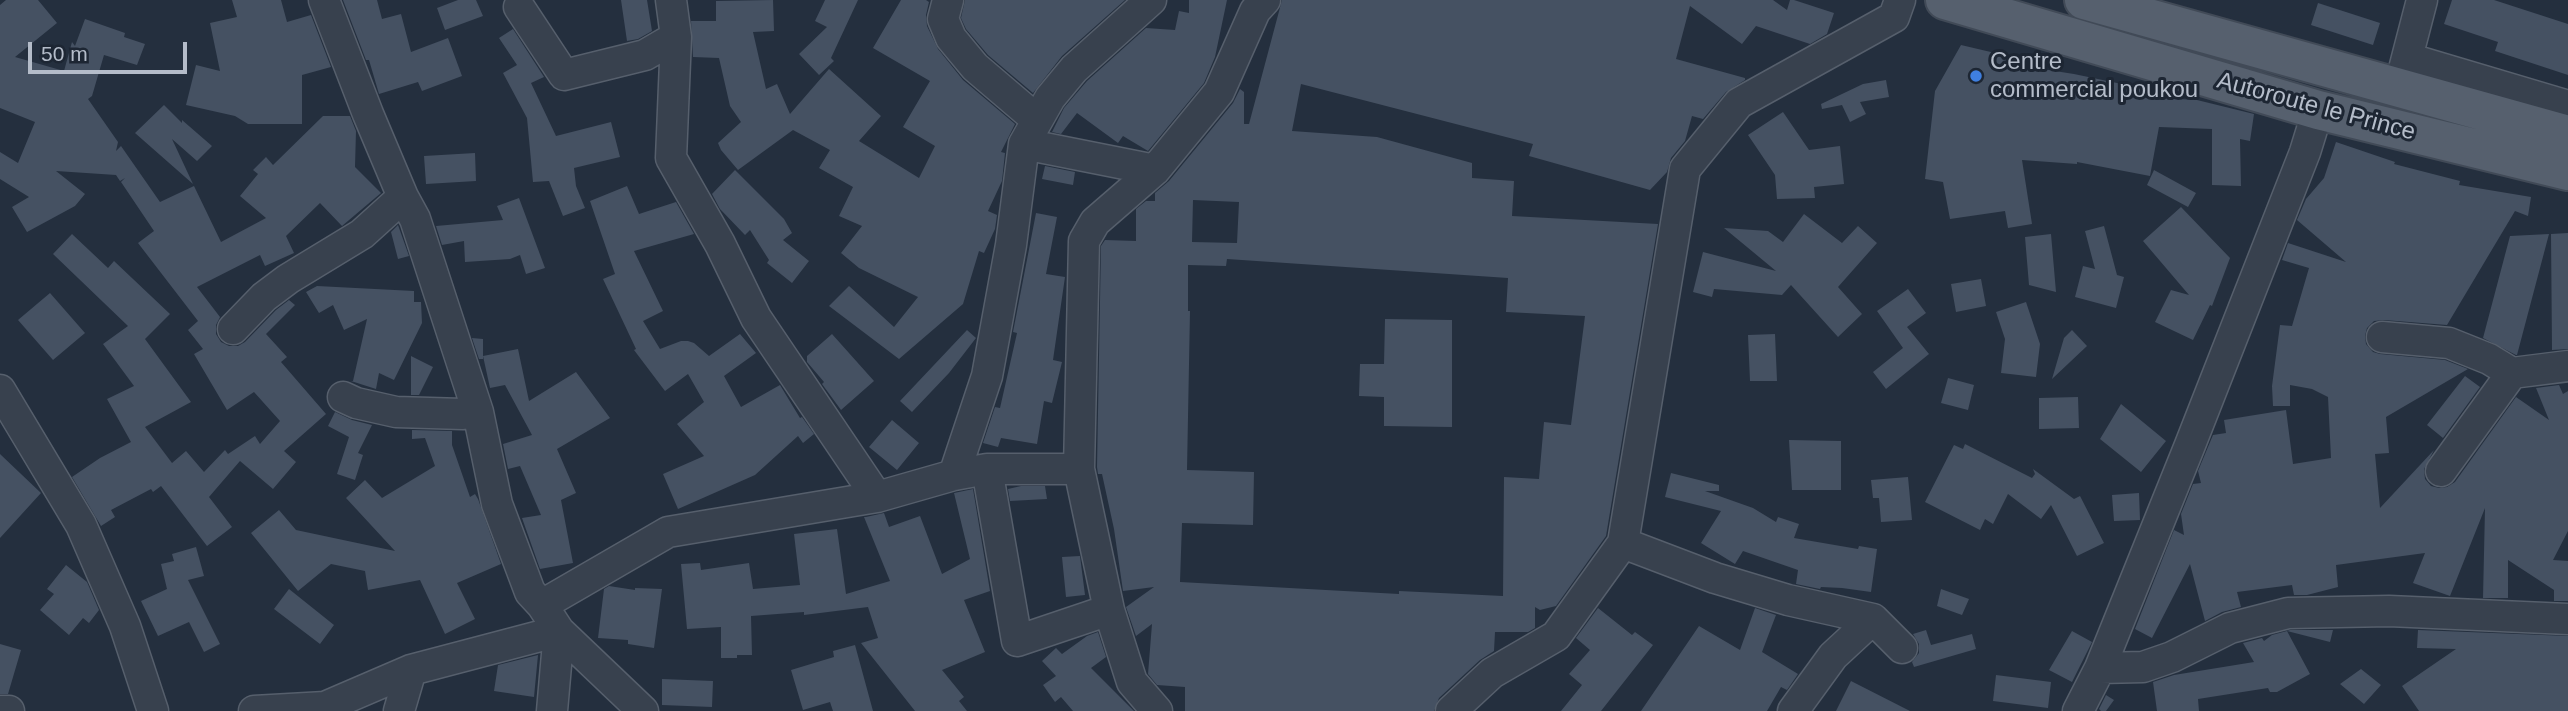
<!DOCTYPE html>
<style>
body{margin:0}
#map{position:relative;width:2568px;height:711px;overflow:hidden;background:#242f3e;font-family:Helvetica,sans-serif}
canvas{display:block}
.scale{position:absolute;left:28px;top:42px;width:159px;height:32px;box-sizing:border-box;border:4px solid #b4bcc9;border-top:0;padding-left:9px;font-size:21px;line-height:24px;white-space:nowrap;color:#b4bcc9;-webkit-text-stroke:5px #1d2633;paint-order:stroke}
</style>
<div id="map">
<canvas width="2568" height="711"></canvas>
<div class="scale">50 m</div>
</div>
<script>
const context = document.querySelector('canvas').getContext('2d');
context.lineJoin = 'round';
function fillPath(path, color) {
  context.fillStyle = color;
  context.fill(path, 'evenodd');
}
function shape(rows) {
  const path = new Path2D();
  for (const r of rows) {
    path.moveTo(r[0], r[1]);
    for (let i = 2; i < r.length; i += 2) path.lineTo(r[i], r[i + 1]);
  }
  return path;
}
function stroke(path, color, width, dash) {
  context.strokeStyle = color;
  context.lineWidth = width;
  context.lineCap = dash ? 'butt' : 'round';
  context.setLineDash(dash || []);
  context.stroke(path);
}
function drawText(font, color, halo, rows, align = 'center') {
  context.font = font + ' Helvetica,sans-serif';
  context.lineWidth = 6;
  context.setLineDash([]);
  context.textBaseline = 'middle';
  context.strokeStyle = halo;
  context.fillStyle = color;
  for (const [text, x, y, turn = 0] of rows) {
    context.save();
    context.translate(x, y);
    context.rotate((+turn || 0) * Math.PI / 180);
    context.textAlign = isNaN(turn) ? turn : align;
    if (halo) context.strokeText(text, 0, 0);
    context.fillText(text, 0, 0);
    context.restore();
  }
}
fillPath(shape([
 [6,0,38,0,57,23,15,57,64,71,72,42,75,46,85,19,125,33,124,37,145,44,137,65,104,55,92,96,88,99,118,142,116,151,121,146,160,202,194,186,221,242,266,218,240,196,258,174,253,170,266,157,273,165,323,116,350,116,356,131,355,167,381,193,342,226,320,203,286,236,294,253,265,266,260,255,197,287,220,317,216,325,216,334,221,342,229,346,238,346,245,342,276,310,289,300,295,305,266,334,287,357,281,362,326,414,284,451,296,462,273,489,240,461,209,497,232,527,207,546,161,486,153,492,151,489,111,510,115,517,101,526,72,477,100,458,131,442,107,399,134,386,103,344,128,326,53,254,72,234,108,268,114,261,170,314,145,339,191,402,145,427,172,463,186,451,204,472,225,450,228,454,255,436,260,444,280,421,254,392,227,410,194,354,203,349,188,330,198,321,138,243,154,231,121,182,125,178,120,181,116,175,56,171,85,194,75,206,27,232,12,207,29,197,0,179,0,152,18,163,35,122,0,108,0,5],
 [232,0,281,0,287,22,311,15,331,67,302,75,302,124,248,124,235,116,186,105,196,65,220,71,210,23,237,17],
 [343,0,377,0,382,19,401,14,411,52,448,38,462,76,422,91,418,82,379,94,369,60,366,60],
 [458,0,476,0,483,16,445,30,437,8],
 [621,0,647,0,652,31,638,39,627,41],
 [773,0,774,31,753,32,766,89,777,84,790,114,829,69,881,116,859,141,919,178,935,146,903,127,930,81,873,48,901,0,926,0,929,2,926,15,927,26,938,49,963,80,1015,124,1001,152,1005,153,1002,181,988,211,997,215,995,229,984,253,979,251,963,304,899,359,829,306,849,286,894,327,918,297,859,268,841,253,862,226,839,216,853,187,819,168,830,150,793,130,738,170,721,150,718,143,741,122,730,106,719,58,693,57,691,21,716,21,716,1],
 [825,0,858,0,831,58,834,61,819,75,799,54,827,27,815,21],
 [965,0,1125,0,1062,56,1033,93,988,55,966,29,961,18],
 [1189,0,1227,0,1215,57,1204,83,1148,151,1123,136,1118,143,1077,113,1061,134,1052,132,1064,108,1087,81,1146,28,1175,30,1179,11,1189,13],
 [1282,0,1773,0,1787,10,1790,0,1794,0,1834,13,1827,34,1810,44,1756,26,1742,44,1690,6,1676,59,1745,78,1745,80,1726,92,1703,119,1692,116,1685,141,1671,158,1667,172,1650,190,1529,156,1533,144,1301,84,1292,131,1377,137,1472,163,1472,178,1514,181,1512,216,1658,224,1606,536,1556,606,1540,610,1535,607,1535,628,1528,632,1495,632,1494,651,1480,660,1439,698,1434,711,1185,711,1185,687,1157,685,1148,674,1152,624,1136,636,1126,607,1154,587,1123,591,1114,529,1102,474,1098,474,1097,467,1101,246,1105,240,1136,241,1136,209,1146,201,1155,201,1155,193,1169,181,1233,103,1240,89,1244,92,1244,124,1249,124],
 [1193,200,1239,202,1237,243,1192,242],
 [1227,259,1508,278,1506,312,1585,316,1571,425,1544,422,1539,479,1504,477,1503,596,1399,591,1399,594,1180,582,1182,523,1253,525,1254,472,1187,470,1190,311,1188,311,1188,265,1226,266],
 [2452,0,2494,0,2568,24,2568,75,2495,51,2498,42,2444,24],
 [2318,3,2380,23,2373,45,2311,25],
 [513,29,544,77,531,83,556,136,611,122,620,157,574,168,576,186,585,208,563,216,549,181,533,182,527,118,503,73,517,65,499,38],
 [1961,45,2012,57,2010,64,2074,74,2141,88,2139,97,2197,100,2254,114,2250,141,2240,139,2241,186,2212,185,2212,129,2159,127,2150,176,2077,162,2077,164,2022,160,2032,224,2008,228,2005,211,1950,219,1943,182,1925,179,1935,91],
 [1886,80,1889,97,1860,102,1866,114,1850,122,1842,105,1822,109,1821,104,1863,84],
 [164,105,182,123,182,120,212,146,197,161,172,139,193,184,135,133],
 [1783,112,1809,150,1840,146,1844,184,1814,187,1815,198,1777,199,1775,175,1748,135],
 [2336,142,2395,162,2394,164,2460,181,2459,185,2531,197,2528,216,2515,211,2447,325,2384,320,2374,321,2367,328,2365,336,2366,344,2373,352,2380,354,2445,360,2468,369,2386,417,2389,453,2375,454,2380,508,2434,450,2424,469,2425,479,2431,486,2439,488,2447,487,2455,482,2516,397,2549,420,2536,388,2559,385,2563,394,2568,391,2568,531,2553,560,2568,561,2568,601,2554,601,2554,590,2508,560,2508,598,2483,598,2485,508,2450,596,2413,583,2425,553,2336,565,2338,587,2307,595,2294,595,2292,585,2237,592,2241,607,2222,612,2205,621,2190,564,2152,638,2135,629,2174,530,2184,535,2181,514,2193,484,2201,483,2198,471,2213,435,2226,433,2224,420,2286,410,2293,464,2331,458,2328,397,2312,389,2290,385,2290,406,2273,406,2272,386,2280,325,2292,326,2309,268,2282,260,2288,243,2346,262,2297,220,2306,199,2324,178],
 [475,153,476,181,426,184,424,156],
 [1045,166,1075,172,1073,185,1042,179],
 [735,170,784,219,792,233,783,240,809,261,792,283,767,263,769,260,750,230,745,235,720,209,712,194],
 [2154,170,2196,193,2188,207,2147,185],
 [627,186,639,214,676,202,694,234,634,251,663,311,643,321,660,349,681,341,688,341,694,343,709,356,740,334,756,353,724,376,741,407,780,385,800,418,802,417,814,434,803,443,798,436,755,475,678,509,663,474,704,456,677,424,704,402,688,374,665,391,634,350,636,349,603,279,615,274,590,201],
 [519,198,545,268,526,274,520,255,510,259,465,262,464,241,442,245,436,226,503,220,497,206],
 [2181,207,2230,258,2212,306,2210,305,2193,340,2155,322,2171,290,2189,295,2143,241],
 [1036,213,1057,217,1046,274,1065,277,1053,360,1062,362,1052,403,1044,401,1037,444,1001,438,998,447,983,443,995,407,1000,408,1017,333,1013,332],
 [1804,214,1842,243,1858,226,1877,243,1838,287,1862,314,1838,337,1791,285,1782,295,1714,289,1712,297,1693,292,1703,252,1776,271,1724,228,1768,231,1783,242],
 [398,225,409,256,398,259,391,232],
 [2104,226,2117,275,2124,277,2116,308,2075,297,2083,266,2095,269,2085,231],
 [2568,233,2568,349,2552,350,2551,234],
 [2051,234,2056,292,2029,285,2025,237],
 [2549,234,2517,355,2516,355,2483,338,2510,236],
 [1981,279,1986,306,1956,312,1951,284],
 [317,286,414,291,414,302,421,302,422,323,394,380,379,373,376,389,351,381,353,381,367,319,344,330,333,305,319,313,306,292],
 [1908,289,1926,313,1907,327,1929,354,1886,389,1873,372,1903,348,1877,311],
 [50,293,85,333,53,360,18,320],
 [2026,302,2040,344,2036,377,2001,373,2005,339,1996,312],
 [1385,319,1452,320,1452,427,1384,426,1384,397,1359,396,1360,364,1384,364],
 [967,330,976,338,949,373,912,412,900,401],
 [2072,330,2087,346,2052,379,2064,338],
 [832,334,874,381,841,410,822,384,824,382,807,362,807,356],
 [1775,334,1777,381,1750,381,1748,335],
 [472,338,483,339,483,359,479,359],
 [518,349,529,401,576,372,610,418,557,449,576,493,561,500,573,563,540,569,522,518,541,515,520,466,508,469,503,444,532,435,505,385,490,388,483,356],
 [411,356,433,367,419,395,411,395],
 [2465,376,2480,387,2443,438,2427,425],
 [1948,378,1974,385,1968,410,1941,403],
 [2078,397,2079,428,2039,429,2039,398],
 [2121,404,2166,441,2141,472,2100,439],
 [335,412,352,420,372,425,358,453,363,455,355,480,337,474,349,437,328,426],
 [892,420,919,443,897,470,869,447],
 [412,430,452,431,452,445,470,497,475,494,478,499,501,564,457,583,475,619,445,634,420,580,368,590,365,571,331,564,298,591,251,533,279,510,296,530,395,551,346,498,365,480,382,498,435,466,425,438,412,439],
 [1789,440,1841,441,1841,490,1792,490],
 [1965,444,2032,478,2035,474,2033,469,2074,499,2080,496,2104,543,2077,556,2051,505,2041,519,2008,494,1993,524,1985,519,1980,530,1925,502,1954,445,1963,449],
 [0,454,41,493,0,538],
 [1671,473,1719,485,1719,491,1705,491,1753,508,1776,522,1778,517,1799,524,1794,538,1858,549,1859,546,1877,549,1871,592,1842,588,1821,587,1820,589,1796,584,1798,570,1743,551,1735,564,1701,543,1721,511,1665,497],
 [1908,477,1912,520,1881,522,1879,498,1873,498,1871,480],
 [1021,486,1045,486,1047,499,1010,501,1008,489],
 [973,489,990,591,964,600,985,652,942,670,964,697,959,701,967,711,915,711,861,643,878,638,868,607,804,615,804,612,751,616,752,655,737,655,737,658,721,658,721,627,687,629,681,564,700,563,701,570,749,563,753,589,800,585,794,534,837,529,846,594,890,581,864,517,866,517,884,513,889,527,920,516,942,574,970,559,954,493],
 [2139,493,2140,520,2114,521,2112,495],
 [196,547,204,576,188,580,220,644,204,652,189,622,158,636,141,601,167,589,161,564,174,561,172,554],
 [1080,556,1085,595,1066,597,1062,557],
 [66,565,87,582,99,610,89,623,83,618,69,635,40,610,54,594,47,589],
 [609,586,635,590,635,588,662,589,654,648,628,644,628,640,598,638,604,589],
 [289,589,334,625,320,644,274,609],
 [1941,589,1969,599,1962,615,1937,606],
 [1598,608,1632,635,1635,632,1653,645,1601,711,1561,711,1582,685,1569,674,1590,650,1576,638],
 [1755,608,1776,615,1762,652,1798,674,1787,690,1781,687,1767,711,1641,711,1699,626,1740,650],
 [1926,630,1931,645,1972,634,1976,649,1914,667,1912,662,1919,653,1919,644,1913,634],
 [2333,630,2330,642,2287,631,2290,630],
 [2418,630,2568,636,2568,711,2419,711,2402,686,2456,649,2417,648],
 [2072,631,2092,642,2072,682,2049,670],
 [2287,631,2310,674,2277,692,2270,692,2268,688,2198,699,2199,711,2157,711,2153,682,2174,675,2254,662,2243,643,2262,638,2264,641,2272,635],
 [1098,632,1106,657,1091,668,1134,711,1073,711,1061,697,1055,702,1043,685,1056,676,1042,661,1056,648,1062,654,1087,636],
 [0,644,21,650,8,694,0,694],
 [855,645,873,711,833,711,830,702,803,710,791,670,834,657,833,651],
 [538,655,534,697,494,691,498,665],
 [2361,669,2381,685,2364,704,2340,684],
 [1996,675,2051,682,2048,708,1993,701],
 [662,679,713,681,712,707,662,705],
 [1851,681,1910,711,1836,711],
 [2106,695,2114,700,2106,711,2101,711,2099,709]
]), '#455162');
const minor = shape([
 [324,0,368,114,403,197,415,219,478,412,497,504,530,592,542,605,559,631,643,711],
 [671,0,676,37,671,158,720,244,756,318,877,497],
 [948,0,943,19,951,38,975,67,1036,119],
 [519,7,564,75,645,55,676,37],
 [2407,58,2568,106],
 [2402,77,2422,0],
 [1024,144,1155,170],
 [233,329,264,297,288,279,362,234,403,197],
 [2382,337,2449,343,2489,359,2512,373,2568,366],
 [0,390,81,525,125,626,153,711],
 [343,397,356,403,396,412,463,414,478,412],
 [987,469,1017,641,1109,610],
 [1079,469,1109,610,1132,682,1157,711],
 [2441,471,2512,373],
 [954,475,987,376,1011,245,1024,144,1050,98,1074,69,1151,0],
 [1623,543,1715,578,1788,600,1873,619,1902,648],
 [542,605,668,532,877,497,954,475,987,469,1079,469,1084,241,1095,222,1155,170,1219,92,1255,11,1265,0],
 [2100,668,2143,667,2172,657,2230,628,2288,613,2389,611,2568,619],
 [0,711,9,711],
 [254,711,325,707,411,670,559,631,552,711],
 [399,711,411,670],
 [1451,711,1492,673,1556,636,1623,543,1685,169,1739,103,1894,17,1900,0],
 [1793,711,1833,656,1873,619],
 [2078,711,2100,668,2190,445,2305,152,2318,110]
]);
const major = shape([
 [1945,0,2318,110,2568,171],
 [2084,0,2568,135]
]);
stroke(minor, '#565f6c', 33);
stroke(major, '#414a57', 42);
stroke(minor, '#38414e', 30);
stroke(major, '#56606e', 38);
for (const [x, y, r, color] of [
 [1976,76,7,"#3f7fe0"]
]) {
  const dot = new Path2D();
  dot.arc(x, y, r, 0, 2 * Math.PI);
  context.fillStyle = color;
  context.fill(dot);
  stroke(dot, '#1d2633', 2.5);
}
drawText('24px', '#b4bcc9', '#1d2633', [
 ["Centre",1990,62],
 ["commercial poukou",1990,90]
], 'left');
drawText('24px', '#b4bcc9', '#1d2633', [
 ["Autoroute le Prince",2316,107,15]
]);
</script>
